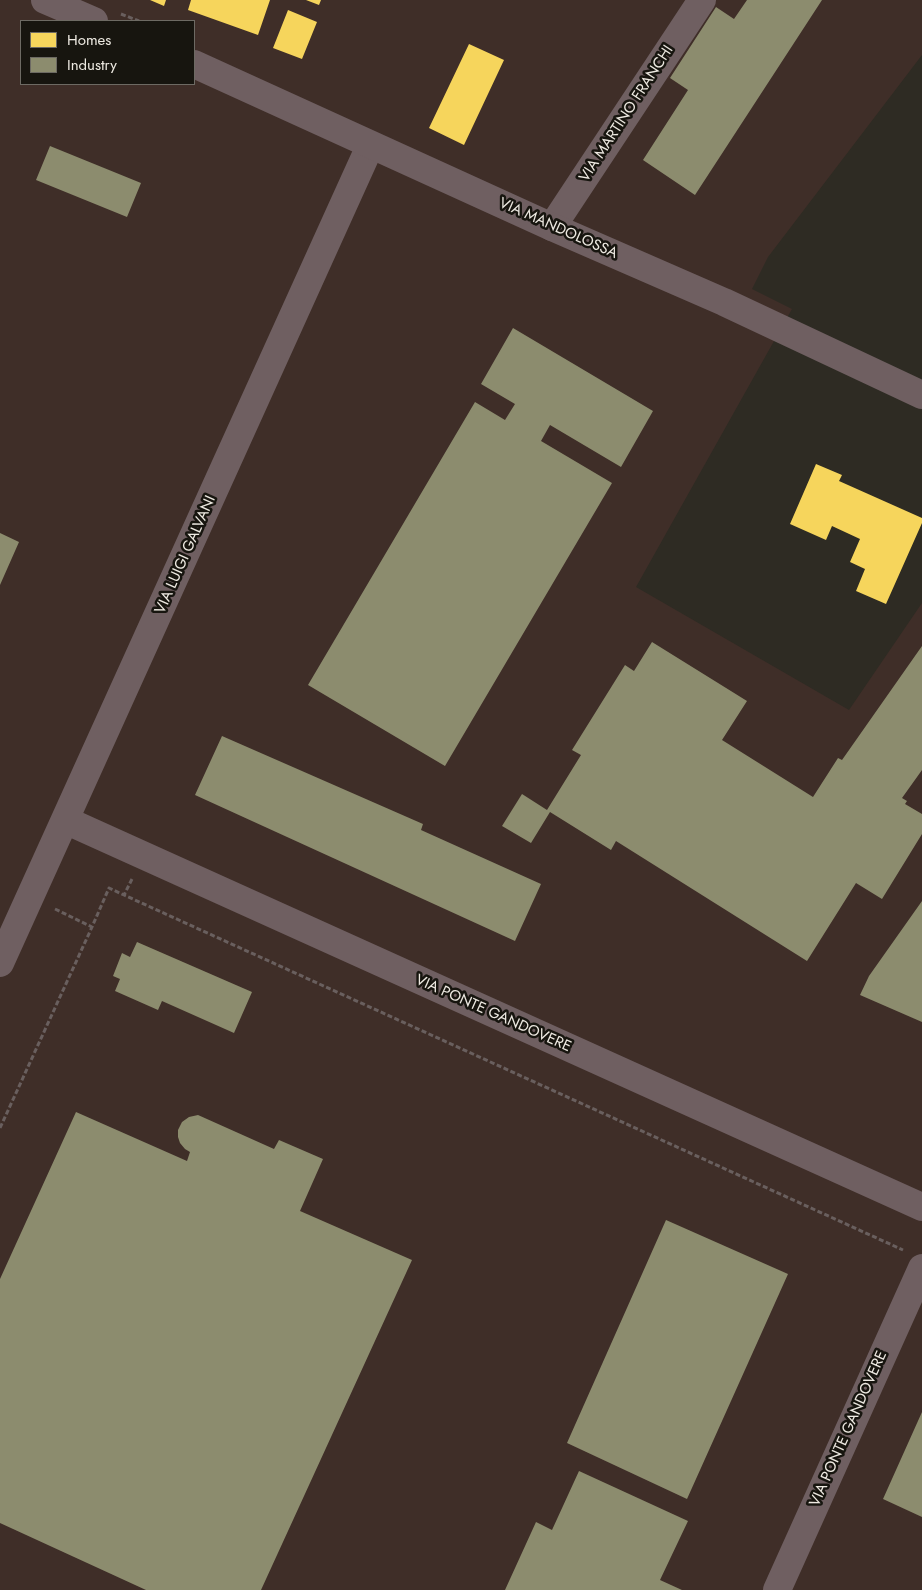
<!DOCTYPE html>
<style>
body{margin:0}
#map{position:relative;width:922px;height:1590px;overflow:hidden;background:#2e2b23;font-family:Jost,sans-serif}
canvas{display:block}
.legend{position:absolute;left:20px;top:20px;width:175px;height:65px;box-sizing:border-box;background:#17150f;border:1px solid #6d6a63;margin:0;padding:6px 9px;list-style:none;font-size:15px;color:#ede9e1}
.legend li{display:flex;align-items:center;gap:10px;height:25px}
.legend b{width:25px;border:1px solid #6d6a63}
</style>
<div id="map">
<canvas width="922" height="1590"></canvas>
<ul class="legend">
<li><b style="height:14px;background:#f6d55c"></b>Homes</li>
<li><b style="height:14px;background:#8c8c6e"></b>Industry</li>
</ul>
</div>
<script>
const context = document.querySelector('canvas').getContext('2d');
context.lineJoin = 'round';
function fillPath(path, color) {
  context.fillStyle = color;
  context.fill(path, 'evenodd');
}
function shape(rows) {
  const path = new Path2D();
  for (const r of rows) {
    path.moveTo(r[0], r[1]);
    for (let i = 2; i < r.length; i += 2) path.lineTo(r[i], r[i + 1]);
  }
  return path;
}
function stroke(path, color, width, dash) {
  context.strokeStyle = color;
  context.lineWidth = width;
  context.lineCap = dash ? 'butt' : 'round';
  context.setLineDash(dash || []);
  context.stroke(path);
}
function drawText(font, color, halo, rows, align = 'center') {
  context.font = font + ' Jost,sans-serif';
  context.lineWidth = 5;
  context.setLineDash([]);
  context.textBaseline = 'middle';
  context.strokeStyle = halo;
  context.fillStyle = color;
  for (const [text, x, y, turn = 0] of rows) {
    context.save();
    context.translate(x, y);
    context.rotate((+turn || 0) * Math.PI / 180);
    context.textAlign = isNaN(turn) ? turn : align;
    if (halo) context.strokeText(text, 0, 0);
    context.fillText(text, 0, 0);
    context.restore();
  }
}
fillPath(shape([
 [0,0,922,0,922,55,768,257,752,289,792,309,636,587,849,710,922,603,922,1590,0,1590],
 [21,21,194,21,194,84,21,84]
]), '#3f2e28');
fillPath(shape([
 [150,0,166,0,164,6],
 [191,0,270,0,258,35,188,10],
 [306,0,321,0,319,5],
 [288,10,317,22,302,59,273,48],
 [469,44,504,60,464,145,429,128],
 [816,464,842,475,839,481,922,518,922,523,886,604,856,591,865,569,850,562,860,539,832,526,826,540,790,524]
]), '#f6d55c');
fillPath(shape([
 [747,0,822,0,695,195,643,160,688,90,670,78,716,7,734,19],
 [50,146,141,183,127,217,36,180],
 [513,328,653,411,621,467,550,425,541,441,612,483,445,766,308,685,475,402,505,420,515,404,481,384],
 [0,533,19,542,0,585],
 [652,642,747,701,722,740,813,797,838,758,842,760,922,646,922,770,902,798,907,801,905,804,922,814,922,834,882,899,856,883,807,961,616,841,611,850,550,812,531,843,502,826,522,794,547,810,581,755,572,750,625,665,634,671],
 [222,736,423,824,421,830,541,884,515,941,195,795],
 [922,901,922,1022,860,995,869,976],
 [137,942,252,992,234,1033,162,1001,158,1010,115,991,120,979,113,976,122,953,130,957],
 [76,1112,187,1161,190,1152,185,1149,180,1143,178,1137,178,1130,182,1122,189,1117,198,1115,274,1149,279,1140,323,1159,300,1211,412,1260,261,1590,146,1590,0,1523,0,1279],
 [666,1220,788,1274,687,1499,567,1443],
 [922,1412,922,1517,883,1499],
 [579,1471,688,1521,660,1580,682,1590,505,1590,536,1522,552,1530]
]), '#8c8c6e');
stroke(shape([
 [121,14,139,21],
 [132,879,124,895,903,1250],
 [55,909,92,927,109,888,124,895],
 [0,1128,92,927]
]), '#695f5e', 3, [5, 2.5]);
stroke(shape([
 [552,227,702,0],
 [65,820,922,1207],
 [0,963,370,146],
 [777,1590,922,1268]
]), '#6f5f61', 28);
stroke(shape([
 [45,0,94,21],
 [194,64,552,227,724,302,922,395]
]), '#6f5f61', 28);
drawText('15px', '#ede9e1', '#17150f', [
 ["VIA MARTINO FRANCHI",627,114,-57],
 ["VIA MANDOLOSSA",558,229,24],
 ["VIA LUIGI GALVANI",186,555,-66],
 ["VIA PONTE GANDOVERE",493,1014,24],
 ["VIA PONTE GANDOVERE",849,1429,-66]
]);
</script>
